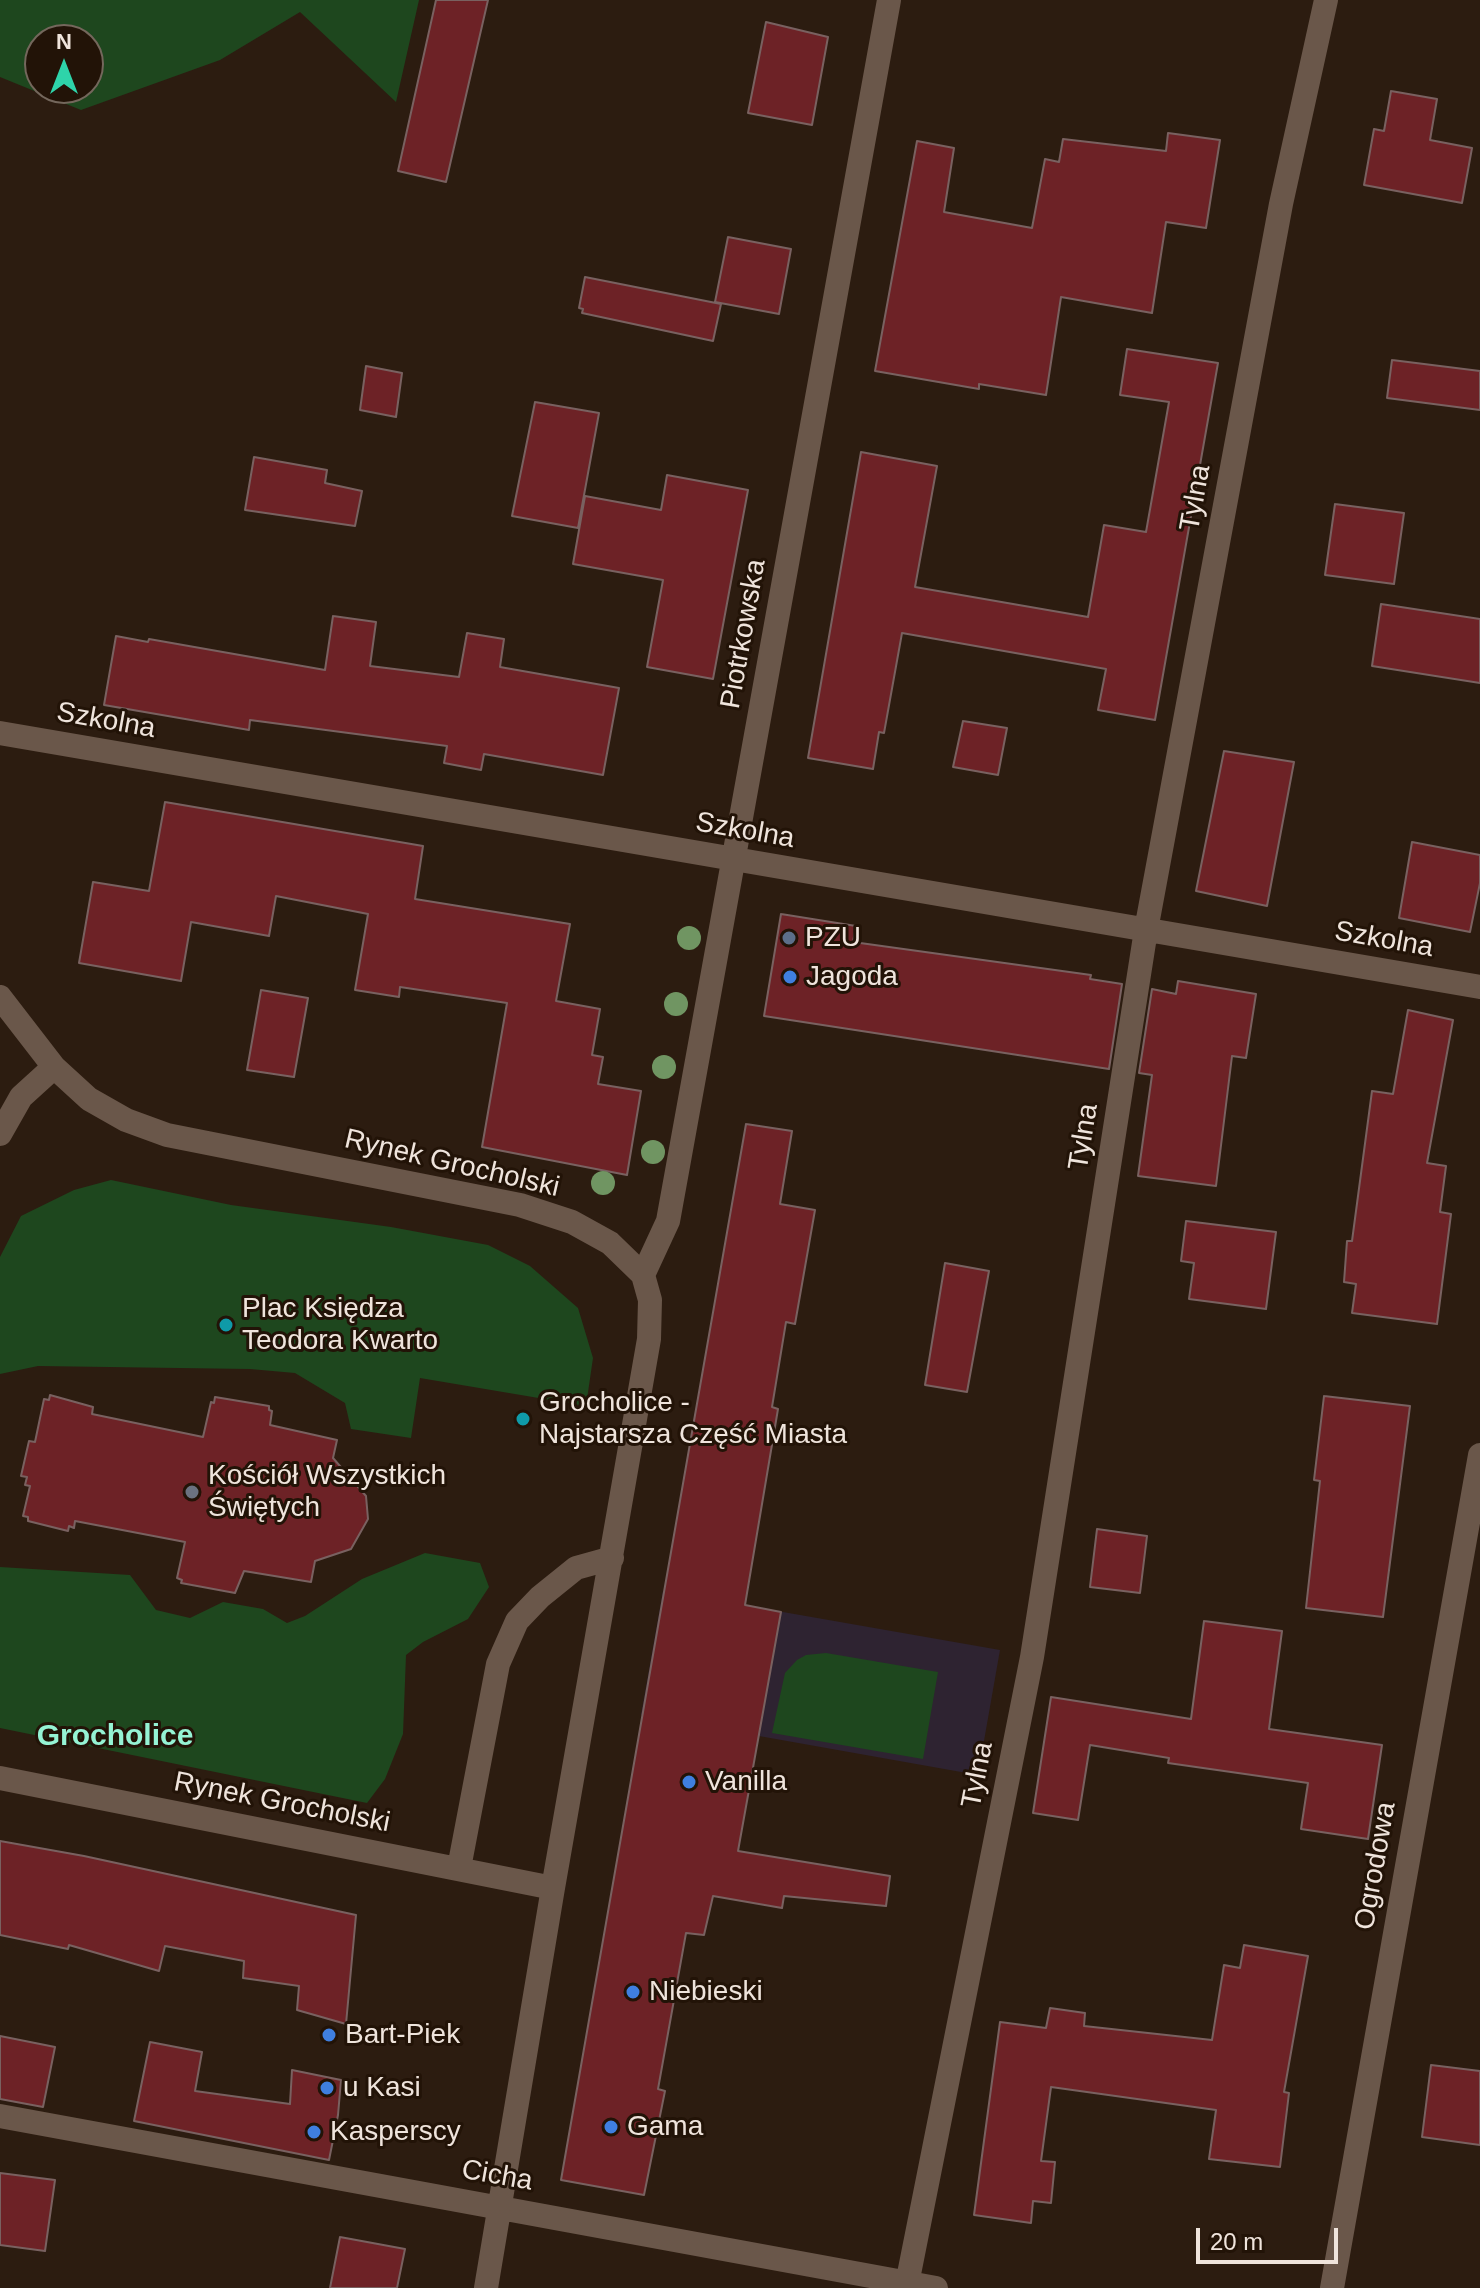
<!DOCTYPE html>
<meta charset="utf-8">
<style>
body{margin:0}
#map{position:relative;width:1480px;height:2288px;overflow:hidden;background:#2c1c10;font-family:Helvetica,sans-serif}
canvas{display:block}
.north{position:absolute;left:24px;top:24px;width:80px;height:80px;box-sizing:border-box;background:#221307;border:2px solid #74675c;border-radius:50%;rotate:0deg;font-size:22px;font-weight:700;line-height:32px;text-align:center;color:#efe4dc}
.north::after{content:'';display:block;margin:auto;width:28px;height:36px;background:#2ed4aa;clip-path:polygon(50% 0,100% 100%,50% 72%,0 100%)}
.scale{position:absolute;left:1196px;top:2228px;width:142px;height:36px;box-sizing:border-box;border:4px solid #efe4dc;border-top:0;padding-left:10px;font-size:24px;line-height:28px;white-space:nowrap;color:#efe4dc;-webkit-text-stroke:6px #221307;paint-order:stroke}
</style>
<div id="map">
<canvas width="1480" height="2288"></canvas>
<div class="north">N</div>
<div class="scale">20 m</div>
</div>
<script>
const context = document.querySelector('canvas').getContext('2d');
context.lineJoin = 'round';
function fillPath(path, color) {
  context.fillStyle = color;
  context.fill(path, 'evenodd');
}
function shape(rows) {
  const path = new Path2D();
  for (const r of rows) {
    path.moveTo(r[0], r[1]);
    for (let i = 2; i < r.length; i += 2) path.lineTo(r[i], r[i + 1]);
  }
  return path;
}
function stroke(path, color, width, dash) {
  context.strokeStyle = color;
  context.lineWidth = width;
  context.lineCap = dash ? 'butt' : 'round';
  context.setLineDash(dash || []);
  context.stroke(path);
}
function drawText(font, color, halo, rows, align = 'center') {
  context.font = font + ' Helvetica,sans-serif';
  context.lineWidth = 6;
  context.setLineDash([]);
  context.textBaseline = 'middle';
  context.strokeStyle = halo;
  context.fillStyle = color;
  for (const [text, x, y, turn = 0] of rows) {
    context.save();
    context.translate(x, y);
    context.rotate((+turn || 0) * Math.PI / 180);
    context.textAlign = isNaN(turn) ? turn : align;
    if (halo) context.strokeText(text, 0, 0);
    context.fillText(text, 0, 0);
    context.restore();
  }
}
fillPath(shape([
 [663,1591,1000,1650,978,1775,641,1715]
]), '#2e2331');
fillPath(shape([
 [0,0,419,0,396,102,300,12,220,60,81,110,0,77],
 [40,40,88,40,88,88,40,88],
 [111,1180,231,1205,391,1227,488,1245,530,1266,578,1308,593,1358,586,1406,420,1378,411,1438,351,1429,345,1403,295,1373,250,1369,38,1366,0,1374,0,1257,21,1216,74,1190],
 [425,1553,480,1563,489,1587,468,1619,423,1642,406,1655,403,1734,385,1779,367,1803,0,1728,0,1567,130,1575,156,1610,190,1618,223,1602,263,1609,287,1623,305,1616,362,1579],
 [826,1653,938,1672,923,1759,772,1733,785,1673,797,1660,806,1655]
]), '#1e471e');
const building = shape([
 [436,0,488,0,446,182,398,171,436,0],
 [766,22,828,37,812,125,748,113,766,22],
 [1391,91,1437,99,1430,140,1472,148,1462,203,1364,185,1374,129,1384,131,1391,91],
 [1168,133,1220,140,1206,228,1166,222,1152,313,1061,297,1046,395,979,384,979,389,875,371,917,141,954,148,944,212,1032,228,1045,159,1059,162,1063,139,1166,151,1168,133],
 [728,237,791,249,779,314,715,302,728,237],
 [585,277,721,304,713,341,582,313,583,309,579,308,585,277],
 [1127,349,1218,363,1155,720,1098,710,1106,669,902,633,884,733,879,732,873,769,808,758,861,452,937,466,915,587,1088,617,1104,525,1146,532,1169,402,1120,395,1127,349],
 [1392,360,1480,371,1480,410,1387,398,1392,360],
 [366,366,402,373,396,417,360,410,366,366],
 [535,402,599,413,578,528,512,516,535,402],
 [254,457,327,470,325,483,362,491,355,526,245,510,254,457],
 [667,475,748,490,713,679,647,667,663,580,573,564,585,496,661,510,667,475],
 [1335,504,1404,513,1394,584,1325,575,1335,504],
 [1381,604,1480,619,1480,683,1372,666,1381,604],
 [333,616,376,622,370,666,459,677,467,633,504,639,500,667,619,688,603,775,484,754,481,770,444,763,447,746,250,720,249,730,104,705,116,636,148,642,149,639,325,670,333,616],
 [963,721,1007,728,998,775,953,767,963,721],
 [1224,751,1294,762,1267,906,1196,891,1224,751],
 [165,802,423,846,415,899,570,924,556,1001,600,1009,592,1055,603,1057,598,1084,641,1091,627,1175,482,1147,507,1003,400,987,399,997,355,990,368,914,276,896,269,936,191,922,181,981,79,963,93,882,149,891,165,802],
 [1412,842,1480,855,1480,883,1470,932,1399,918,1412,842],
 [781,914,856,926,853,942,1091,975,1090,979,1122,984,1109,1069,764,1016,781,914],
 [1178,981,1256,994,1246,1058,1232,1056,1216,1186,1138,1176,1152,1075,1139,1073,1152,989,1176,994,1178,981],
 [261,990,308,998,294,1077,247,1070,261,990],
 [1408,1010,1453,1020,1427,1163,1446,1166,1440,1212,1451,1214,1437,1324,1352,1313,1356,1284,1344,1282,1347,1241,1352,1241,1372,1091,1393,1094,1408,1010],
 [746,1124,792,1131,780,1204,815,1210,795,1324,786,1322,772,1407,778,1409,745,1605,781,1612,738,1851,890,1876,886,1906,784,1896,782,1908,713,1896,704,1935,686,1933,658,2089,665,2091,644,2195,561,2180,746,1124],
 [1186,1221,1276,1232,1266,1309,1189,1299,1194,1263,1181,1261,1186,1221],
 [945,1263,989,1271,967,1392,925,1385,945,1263],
 [50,1395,93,1407,92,1414,203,1437,211,1402,214,1403,215,1397,269,1406,269,1410,272,1411,270,1425,337,1440,333,1458,366,1496,368,1519,351,1549,315,1561,311,1582,244,1571,235,1593,181,1583,182,1580,177,1578,185,1542,75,1521,74,1528,69,1526,68,1531,28,1521,28,1517,23,1516,30,1486,25,1485,27,1477,21,1476,29,1441,35,1442,44,1399,49,1400,50,1395],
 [1324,1396,1410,1406,1383,1617,1306,1608,1320,1481,1314,1480,1324,1396],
 [1097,1529,1147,1536,1140,1593,1090,1587,1097,1529],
 [1204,1621,1282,1631,1269,1729,1382,1745,1368,1839,1301,1829,1308,1783,1168,1763,1169,1758,1090,1745,1078,1820,1033,1813,1051,1697,1191,1719,1204,1621],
 [0,1841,84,1856,356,1915,346,2024,297,2010,299,1986,243,1978,244,1961,165,1946,159,1971,69,1945,68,1949,0,1935,0,1841],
 [1244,1945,1308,1956,1284,2092,1289,2093,1280,2167,1209,2159,1216,2110,1051,2087,1041,2161,1055,2162,1051,2203,1033,2201,1031,2223,974,2215,1000,2022,1046,2028,1050,2008,1085,2013,1084,2026,1212,2040,1224,1965,1240,1968,1244,1945],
 [0,2036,55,2047,43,2107,0,2099,0,2036],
 [150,2042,202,2052,195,2091,290,2104,292,2070,341,2080,338,2115,329,2160,134,2121,150,2042],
 [1431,2065,1480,2071,1480,2145,1422,2137,1431,2065],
 [0,2173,55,2180,45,2251,0,2245,0,2173],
 [340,2237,405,2249,397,2288,330,2288,340,2237]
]);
fillPath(building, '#6d2226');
stroke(building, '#796160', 2);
stroke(shape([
 [0,733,1480,987],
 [0,997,54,1067,89,1099,126,1120,167,1135,520,1205,572,1222,610,1243,643,1275,650,1300,649,1339,553,1888,486,2288],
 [0,1134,21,1097,54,1067],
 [643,1275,668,1221,889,0],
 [0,1778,553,1888],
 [459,1868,498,1664,517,1621,540,1597,576,1568,612,1558],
 [0,2116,936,2288],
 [907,2284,1032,1657,1146,930,1281,204,1326,0],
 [1332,2288,1480,1455]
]), '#6a574a', 24);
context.fillStyle = '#709562';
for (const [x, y] of [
 [689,938],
 [676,1004],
 [664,1067],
 [653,1152],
 [603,1183]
]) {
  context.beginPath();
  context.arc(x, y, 12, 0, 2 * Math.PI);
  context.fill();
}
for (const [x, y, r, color] of [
 [789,938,8,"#5c6f8a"],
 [790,977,8,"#3f7fe0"],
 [226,1325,8,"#0f9aa8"],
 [523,1419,8,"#0f9aa8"],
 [192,1492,8,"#6b7280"],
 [689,1782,8,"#3f7fe0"],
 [633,1992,8,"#3f7fe0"],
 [329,2035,8,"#3f7fe0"],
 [327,2088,8,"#3f7fe0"],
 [611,2127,8,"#3f7fe0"],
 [314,2132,8,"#3f7fe0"]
]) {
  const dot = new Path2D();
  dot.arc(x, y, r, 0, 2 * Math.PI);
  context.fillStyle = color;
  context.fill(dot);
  stroke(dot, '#221307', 3);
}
drawText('28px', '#efe4dc', '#221307', [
 ["Tylna",1196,498,-80],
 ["Piotrkowska",744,634,-80],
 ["Szkolna",106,721,10],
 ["Szkolna",745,831,10],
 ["Szkolna",1384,940,10],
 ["Tylna",1084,1137,-81],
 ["Rynek Grocholski",452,1164,13],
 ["Tylna",978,1775,-79],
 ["Rynek Grocholski",282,1803,11],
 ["Ogrodowa",1376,1866,-80],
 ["Cicha",497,2176,10]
]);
drawText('28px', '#efe4dc', '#221307', [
 ["PZU",805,938],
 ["Jagoda",806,977],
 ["Plac Księdza",242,1309],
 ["Teodora Kwarto",242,1341],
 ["Grocholice -",539,1403],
 ["Najstarsza Część Miasta",539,1435],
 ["Kościół Wszystkich",208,1476],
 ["Świętych",208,1508],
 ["Vanilla",705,1782],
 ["Niebieski",649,1992],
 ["Bart-Piek",345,2035],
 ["u Kasi",343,2088],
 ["Gama",627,2127],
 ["Kasperscy",330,2132]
], 'left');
drawText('bold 30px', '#95f3d4', '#221307', [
 ["Grocholice",115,1737]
]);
</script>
